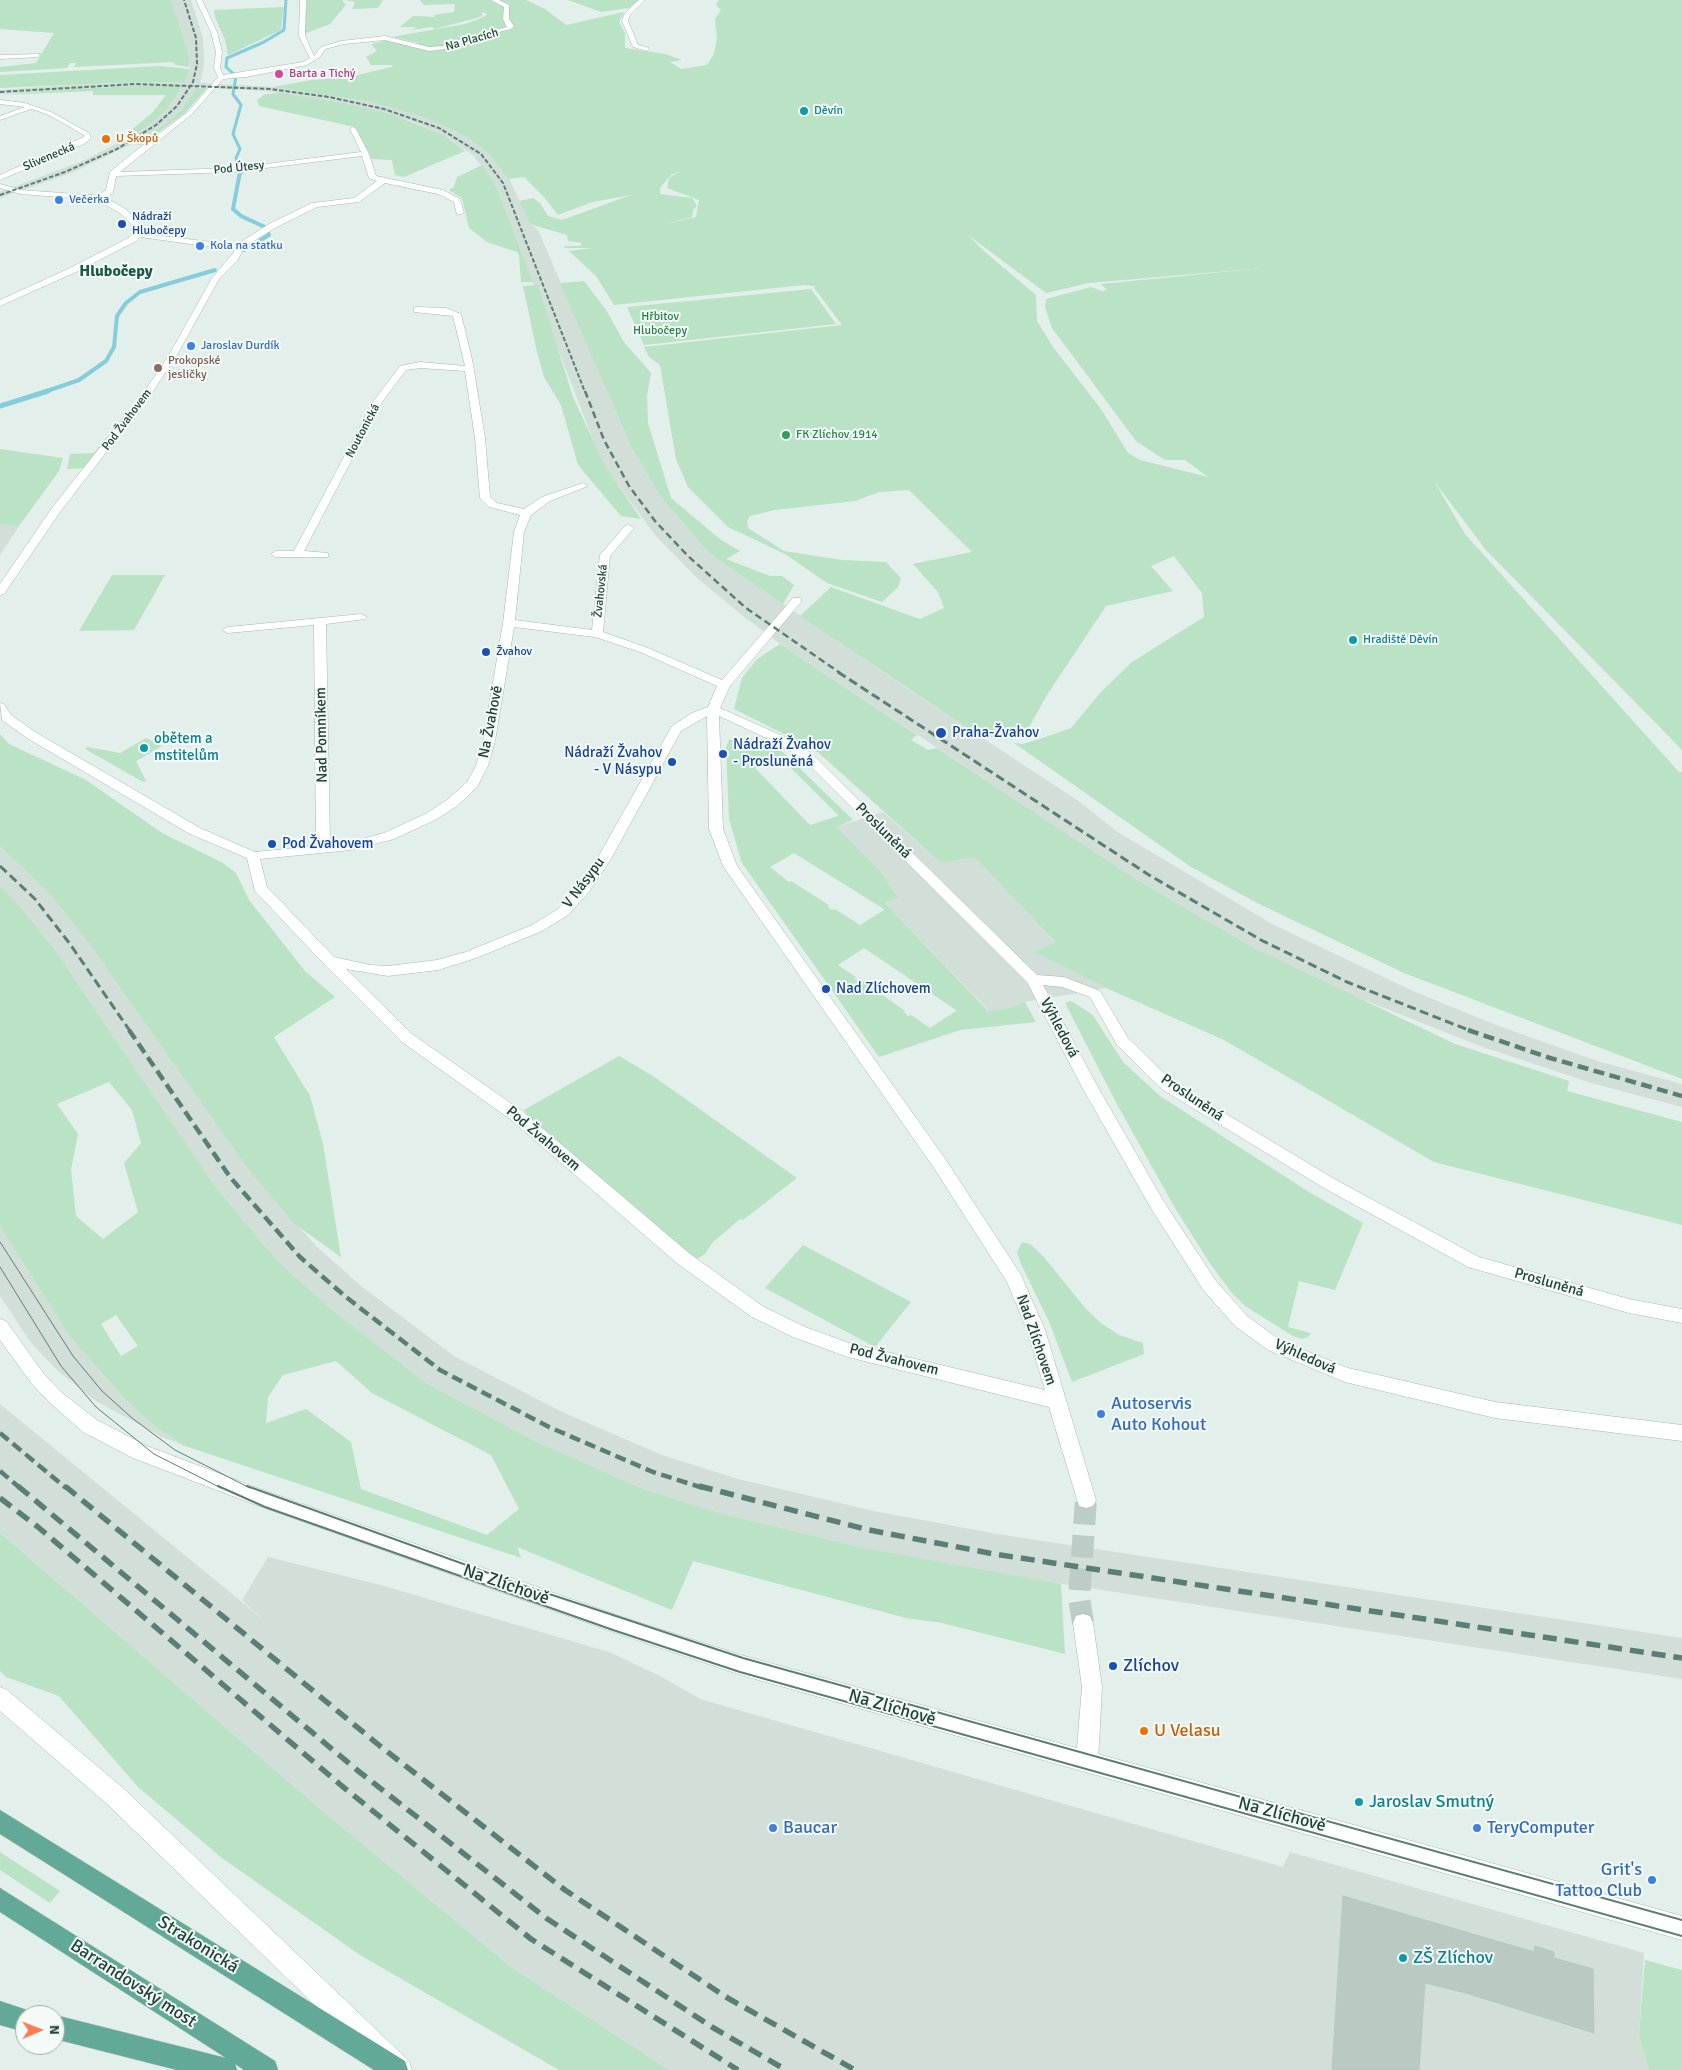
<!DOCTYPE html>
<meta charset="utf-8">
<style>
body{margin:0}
#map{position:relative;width:1682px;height:2070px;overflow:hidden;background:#e3efea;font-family:Signika,sans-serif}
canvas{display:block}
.north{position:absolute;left:15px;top:2005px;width:50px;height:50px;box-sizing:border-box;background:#f4faf7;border:1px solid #9fb1ab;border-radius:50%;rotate:89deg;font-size:14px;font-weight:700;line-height:20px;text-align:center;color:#204339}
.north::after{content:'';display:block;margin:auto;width:18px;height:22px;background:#ff7b51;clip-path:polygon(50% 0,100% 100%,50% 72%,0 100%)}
</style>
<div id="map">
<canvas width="1682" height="2070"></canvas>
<div class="north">N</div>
</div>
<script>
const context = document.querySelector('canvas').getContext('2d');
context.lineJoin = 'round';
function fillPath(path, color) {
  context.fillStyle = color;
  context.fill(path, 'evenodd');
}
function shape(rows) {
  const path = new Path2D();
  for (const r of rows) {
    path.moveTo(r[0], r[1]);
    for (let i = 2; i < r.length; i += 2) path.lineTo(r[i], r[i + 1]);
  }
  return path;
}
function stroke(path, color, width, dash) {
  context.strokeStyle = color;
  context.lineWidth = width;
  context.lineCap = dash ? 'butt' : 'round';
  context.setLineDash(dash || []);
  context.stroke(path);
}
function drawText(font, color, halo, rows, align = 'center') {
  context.font = font + ' Signika,sans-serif';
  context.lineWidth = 4;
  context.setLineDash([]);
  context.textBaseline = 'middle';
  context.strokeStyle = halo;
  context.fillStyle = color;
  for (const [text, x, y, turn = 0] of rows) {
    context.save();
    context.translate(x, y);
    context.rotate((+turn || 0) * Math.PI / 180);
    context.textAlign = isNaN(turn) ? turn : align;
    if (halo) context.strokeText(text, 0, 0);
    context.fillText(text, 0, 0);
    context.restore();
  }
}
fillPath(shape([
 [171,0,191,0,203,38,204,64,200,83,273,87,372,102,420,116,445,126,470,139,488,153,507,174,530,224,538,230,632,448,660,496,710,554,905,687,1080,802,1116,831,1272,924,1413,991,1496,1025,1597,1061,1682,1084,1682,1107,1591,1083,1480,1046,1339,990,1254,948,1139,881,780,644,743,616,697,578,655,535,601,461,495,184,473,155,444,135,408,120,344,103,266,91,198,87,182,109,167,123,132,144,71,173,0,198,0,192,85,160,132,136,167,109,183,87,108,87,0,94,0,90,82,84,185,82,190,65],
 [0,524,19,526,0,555],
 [883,812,941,863,974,857,1056,942,1035,952,1106,988,1025,1002,1009,1008,989,1011,884,902,897,897,879,869,836,827],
 [0,846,49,893,85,938,247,1168,316,1246,361,1286,454,1356,560,1411,662,1455,738,1479,874,1511,997,1534,1682,1638,1682,1679,991,1573,864,1548,723,1514,643,1489,537,1442,426,1383,331,1309,284,1267,263,1244,214,1185,55,950,20,906,0,886],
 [0,1226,70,1337,128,1402,152,1424,185,1446,162,1437,96,1401,58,1371,31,1343,0,1296],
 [0,1404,264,1620,242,1600,268,1557,384,1586,609,1652,660,1676,700,1699,1283,1867,1290,1852,1644,1953,1639,2035,1649,2070,669,2070,511,1967,320,1809,0,1533]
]), '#d1dfd8');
fillPath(shape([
 [0,0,171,0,189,57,189,67,176,65,173,62,74,67,76,63,70,63,67,68,0,72,0,67,36,63,54,33,0,29],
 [307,0,342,0,346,5,330,24,304,34],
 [344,0,383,0,378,8,352,9,355,2],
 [420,0,526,0,545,9,566,25,624,12,619,22,625,33,625,48,665,54,682,60,670,62,681,69,707,65,714,54,717,38,715,19,721,10,716,5,719,0,1682,0,1682,750,1486,550,1434,481,1465,534,1679,772,1682,772,1682,1079,1404,973,1257,903,1191,867,1014,743,1022,744,1037,740,1071,728,1101,692,1132,662,1204,617,1202,593,1174,556,1151,566,1173,591,1106,606,1047,695,1024,736,981,737,800,616,831,587,920,619,944,608,938,592,913,564,972,552,909,490,879,492,855,501,775,510,750,516,747,521,748,528,784,551,842,560,886,562,901,578,898,587,882,602,827,583,785,554,728,527,688,487,676,459,660,365,649,357,644,347,842,325,814,288,815,286,804,285,614,305,596,276,569,251,593,248,563,248,566,246,581,246,581,243,568,241,567,235,530,224,519,201,533,198,540,203,548,216,562,220,631,195,592,202,558,215,544,197,524,177,509,179,488,153,470,139,445,126,420,116,372,102,273,87,312,80,350,77,391,67,393,65,371,65,366,57,377,51,371,44,388,40,415,45,419,43,392,37,465,24,486,16,487,14,482,12,482,16,476,18,435,29,431,27,411,30,417,27,400,27,413,16,435,17,434,15,454,12,455,4,424,5],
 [682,170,669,178,667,188,699,200,696,217,664,224,692,217,693,210,697,206,692,198,660,194,660,188,671,175],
 [968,235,1046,293,1089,283,1263,268,1101,284,1107,290,1102,291,1091,287,1046,299,1045,307,1052,328,1136,441,1165,460,1185,460,1208,477,1140,460,1128,453,1101,409,1053,347,1037,321,1036,295,985,252],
 [568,0,639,0,629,8,601,12],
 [284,7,281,30,228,55,225,40,215,17,214,10],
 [160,66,189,69,185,82,111,83,0,88,0,75],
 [134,86,183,86,167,109,152,122,132,136,123,137,153,112,166,95,93,95,93,91,0,95,55,90],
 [197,88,207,88,185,113,141,145,132,144,167,123,182,109],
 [281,93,344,103,393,115,444,135,465,151,404,177,395,175,392,160,372,159,355,127,259,106,257,100,265,94],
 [482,165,495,184,533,282,521,282,519,255,517,252,487,242,469,228,462,198,449,190,454,187,457,177],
 [584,281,606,310,624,342,651,373,647,396,648,423,671,498,721,540,740,551,726,559,770,576,782,576,794,585,783,604,710,554,660,496,632,448,560,283],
 [538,285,573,397,604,464,641,519,621,516,578,465,561,405,544,377,537,352,523,286],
 [811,289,836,324,644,345,627,307],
 [107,437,111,437,88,468,67,469,70,454,94,453],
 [0,449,63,458,59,471,19,526,0,524],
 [112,575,165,575,134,630,79,631],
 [780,644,917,735,911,740,928,750,937,748,1139,881,1254,948,1455,1044,1569,1081,1567,1091,1682,1122,1682,1225,1434,1162,1224,1040,1106,988,1034,952,1056,942,974,857,941,863,819,753,804,744,734,709,742,678,757,659],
 [0,734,9,744,86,780,162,833,223,863,236,873,249,900,305,971,335,997,274,1037,310,1096,323,1144,341,1257,296,1225,247,1168,85,938,49,893,0,846],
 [747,737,774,747,784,753,853,820,836,827,879,869,898,898,884,902,988,1011,1009,1008,1025,1002,1036,1022,960,1030,879,1057,742,863,729,819,726,747,729,740],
 [782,759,838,815,838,816,810,825,755,768],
 [794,853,884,909,884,910,860,925,835,909,832,910,828,907,829,905,791,881,789,882,770,867],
 [864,948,956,1010,956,1011,930,1028,911,1015,908,1016,904,1012,905,1011,861,980,858,981,854,978,856,977,838,965],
 [146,738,162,746,136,761,146,781,143,782,85,749,88,747,120,753],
 [0,886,20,906,55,950,214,1185,263,1244,284,1267,331,1309,426,1383,537,1442,643,1489,723,1514,864,1548,1061,1584,1065,1654,942,1623,906,1618,693,1561,672,1610,517,1547,521,1558,185,1446,152,1424,128,1402,70,1337,0,1226],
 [109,1082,132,1110,141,1143,124,1163,138,1212,103,1239,76,1216,71,1170,78,1134,57,1104],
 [116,1315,138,1346,121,1356,101,1324],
 [336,1361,372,1393,491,1455,519,1509,487,1535,361,1489,351,1442,306,1409,266,1423,268,1397,283,1375],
 [1071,1001,1092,1014,1123,1062,1160,1096,1309,1192,1363,1223,1335,1290,1299,1281,1288,1327,1311,1333,1308,1337,1302,1339,1293,1336,1245,1306,1231,1292,1209,1262,1175,1208,1118,1106,1065,1003],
 [619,1056,653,1076,797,1178,743,1220,740,1219,712,1243,705,1254,697,1259,657,1229,531,1120,524,1110],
 [1022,1242,1030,1244,1043,1256,1086,1309,1101,1323,1119,1335,1143,1343,1144,1354,1072,1382,1050,1324,1021,1264,1017,1252],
 [803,1245,911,1302,875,1347,765,1288],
 [0,1533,320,1809,511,1967,669,2070,559,2070,360,1955,222,1858,138,1787,59,1696,6,1677,0,1671],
 [0,1852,60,1891,50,1903,0,1870],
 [1645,1960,1682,1970,1682,2070,1649,2070,1639,2035]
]), '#bae2c4');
stroke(shape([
 [241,173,236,158,240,149,233,134,241,105,233,94,236,76,226,67,227,58,264,42,284,30,286,0]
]), '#85cdda', 3);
stroke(shape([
 [240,172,233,209,241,216,265,227,269,235,244,250],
 [44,392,79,380,106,361,114,347,117,316,126,303,140,292,215,270]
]), '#85cdda', 4);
stroke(shape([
 [0,406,48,391]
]), '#85cdda', 5);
const building = shape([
 [1343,1896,1534,1952,1535,1946,1554,1952,1554,1958,1593,1969,1594,2033,1466,1993,1425,1983,1419,2070,1332,2070,1343,1896]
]);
fillPath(building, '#b8cac2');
stroke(building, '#b5c9c1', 1);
stroke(shape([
 [1083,1623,1079,1598,1086,1500]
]), '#bccdc7', 22, [22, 11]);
const minor = shape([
 [196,0,202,0,217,32,222,52,220,68,223,75,303,62,310,58,299,36,300,0,306,0,305,36,314,56,321,47,341,41,385,36,429,47,442,46,467,37,507,27,503,19,504,7,491,0,499,0,509,5,509,19,514,26,511,29,471,39,445,49,429,51,385,40,344,44,325,49,320,57,307,65,246,77,223,79,192,114,120,172,234,168,361,152,350,129,353,127,356,129,369,154,376,176,443,190,460,199,464,213,457,215,454,202,438,194,385,183,359,202,317,207,275,228,241,249,242,252,237,261,219,279,177,355,152,393,60,512,4,594,0,595,0,584,52,508,146,389,169,355,212,278,234,252,234,250,140,237,137,237,137,233,236,245,269,224,312,203,354,198,377,181,369,178,362,156,234,172,116,176,113,193,103,200,97,200,97,196,106,190,110,172,133,153,188,112,218,77,214,68,216,52,211,32,196,0],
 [639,0,645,0,630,15,628,21,638,45,649,48,647,51,633,47,622,21,625,13,639,0],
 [40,54,38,57,0,59,0,55,40,54],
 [0,100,25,103,51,112,89,133,91,138,84,144,0,180,0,175,84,137,84,135,47,114,31,109,0,120,0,116,25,107,0,104,0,100],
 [417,307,446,308,461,314,472,359,485,438,490,497,497,503,524,509,542,497,583,483,588,486,550,501,531,515,524,532,515,620,592,630,600,555,625,526,629,525,634,528,610,556,603,632,648,648,722,680,793,598,801,598,801,602,730,686,720,708,787,738,811,753,1037,975,1064,977,1100,991,1128,1038,1173,1082,1336,1180,1479,1257,1629,1299,1682,1309,1682,1323,1629,1313,1468,1267,1324,1188,1163,1090,1117,1045,1090,997,1062,987,1043,985,1099,1089,1164,1202,1216,1281,1247,1316,1280,1340,1348,1368,1495,1402,1682,1425,1682,1441,1495,1418,1345,1382,1268,1350,1235,1326,1204,1291,1152,1210,1083,1089,1027,982,803,759,779,744,719,716,723,829,737,866,946,1160,1021,1275,1045,1330,1096,1500,1093,1506,1086,1508,1079,1506,1049,1407,848,1357,793,1337,752,1317,678,1264,510,1119,402,1042,324,964,255,891,247,858,190,834,27,738,2,720,0,703,4,704,11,715,35,732,200,828,255,852,316,846,314,625,228,633,222,630,228,627,361,614,367,617,365,619,326,624,330,844,351,842,384,833,427,813,447,800,467,782,476,766,483,741,503,623,514,532,520,515,489,507,480,498,475,438,465,371,420,368,406,370,382,402,304,551,328,553,328,557,276,557,271,554,276,551,294,551,373,402,400,366,420,362,465,366,453,316,414,312,414,308,417,307],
 [514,627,595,637,640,652,717,686,708,707,692,713,672,726,597,859,578,887,558,909,532,925,466,952,437,960,388,966,370,965,334,957,267,887,260,859,351,850,394,839,437,819,457,806,477,787,488,766,495,741,514,627],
 [707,716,709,829,723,866,934,1168,1007,1282,1027,1330,1045,1390,849,1343,805,1327,764,1307,690,1254,522,1111,412,1034,346,969,388,976,438,970,476,958,542,931,568,915,588,893,611,859,681,731,707,716],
 [1083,1614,1090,1616,1093,1623,1102,1687,1098,1761,1095,1768,1087,1772,1079,1768,1076,1761,1082,1687,1073,1623,1076,1616,1083,1614]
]);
const tertiary = shape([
 [0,184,21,190,103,196,127,210,146,231,136,241,76,272,0,306,0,300,70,268,130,237,138,231,121,214,98,200,20,194,0,188,0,184],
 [0,1319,6,1321,44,1374,61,1392,97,1420,147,1446,260,1489,619,1616,741,1655,1682,1916,1682,1940,741,1675,619,1634,248,1502,133,1458,83,1432,49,1402,32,1384,0,1340,0,1319]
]);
const secondary = shape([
 [0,1687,7,1690,123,1788,409,2061,412,2070,382,2070,107,1804,0,1711,0,1687]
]);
const primary = shape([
 [0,1810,405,2061,408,2070,374,2070,0,1834,0,1810],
 [0,1888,275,2061,278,2070,244,2070,235,2064,237,2070,177,2070,55,2039,55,2015,226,2058,0,1912,0,1888],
 [0,2001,33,2012,35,2015,25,2015,25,2032,0,2025,0,2001]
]);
stroke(minor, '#a5b8b1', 1);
stroke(tertiary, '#a5b8b1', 1);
stroke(secondary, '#a0bcb2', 1);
stroke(primary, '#c1cac8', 1);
fillPath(minor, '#fff');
fillPath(tertiary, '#fff');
fillPath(secondary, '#fff');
fillPath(primary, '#63a997');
stroke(shape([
 [0,1242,73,1356,102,1391,132,1418,175,1450,250,1488],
 [0,1267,61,1366,96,1407,154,1454,221,1488]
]), '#5b7e74', 1);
stroke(shape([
 [218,1486,265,1507,613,1630,740,1672,1682,1936],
 [247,1486,519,1584,743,1658,1682,1920]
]), '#5b7e74', 2);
stroke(shape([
 [0,92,136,84,270,89,329,97,384,109,439,128,481,154,503,183,585,392],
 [0,195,65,172,117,149,156,125,177,106,193,82,197,64,196,38,184,0]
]), '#5b7e74', 2, [4.5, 2]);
stroke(shape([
 [585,391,604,440,629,486,655,521,688,556,746,608,840,673]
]), '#5b7e74', 2.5, [7, 4]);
stroke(shape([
 [838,672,1149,875,1261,940,1347,982,1471,1031],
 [0,866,35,899,70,944,130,1031]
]), '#5b7e74', 3, [9, 4.5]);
stroke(shape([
 [129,1030,230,1177,300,1257,346,1297,440,1370,549,1427,653,1472,703,1488],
 [1468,1030,1550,1058,1682,1096],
 [0,1433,66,1488],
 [0,1471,20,1488]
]), '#5b7e74', 4.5, [11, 5.5]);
stroke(shape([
 [18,1486,357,1770,546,1918,712,2027,786,2070],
 [65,1486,380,1746,565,1890,726,1997,855,2070],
 [699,1486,869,1530,994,1554,1682,1658],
 [0,1498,38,1527,342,1786,531,1939,738,2070]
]), '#5b7e74', 5.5, [14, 8]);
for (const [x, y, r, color] of [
 [279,74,5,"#d1479c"],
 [804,111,5,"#0f9aa8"],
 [106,139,5,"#e8710a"],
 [59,200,5,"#3f7fe0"],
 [122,224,5,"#1a4fb4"],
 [200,246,5,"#3f7fe0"],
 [191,346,5,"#3f7fe0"],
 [158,368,5,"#8d6e63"],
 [786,435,5,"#2e9e5b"],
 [1353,640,5,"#0f9aa8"],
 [486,652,5,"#1a4fb4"],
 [941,733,6,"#1a4fb4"],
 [144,748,5,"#0f9aa8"],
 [723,754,5,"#1a4fb4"],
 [672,762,5,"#1a4fb4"],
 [272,844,5,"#1a4fb4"],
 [826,989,5,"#1a4fb4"],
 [1101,1414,5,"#3f7fe0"],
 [1113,1666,5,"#1a4fb4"],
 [1144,1731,5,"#e8710a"],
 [1359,1802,5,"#0f9aa8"],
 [773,1828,5,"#3f7fe0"],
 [1477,1828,5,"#3f7fe0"],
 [1652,1880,5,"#3f7fe0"],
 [1403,1958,5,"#0f9aa8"]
]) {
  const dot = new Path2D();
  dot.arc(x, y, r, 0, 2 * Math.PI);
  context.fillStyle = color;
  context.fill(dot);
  stroke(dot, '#f4faf7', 2);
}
drawText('12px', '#204339', '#f4faf7', [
 ["Na Placích",472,40,-16],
 ["Slivenecká",49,157,-23],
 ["Pod Útesy",239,168,-6],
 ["Pod Žvahovem",127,420,-53],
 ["Noutonická",363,431,-62],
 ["Žvahovská",601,591,-84]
]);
drawText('12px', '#b23c85', '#f4faf7', [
 ["Barta a Tichý",289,74]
], 'left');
drawText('12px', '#0d838f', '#f4faf7', [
 ["Děvín",814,111],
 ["Hradiště Děvín",1363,640]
], 'left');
drawText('12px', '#c56008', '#f4faf7', [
 ["U Škopů",116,139]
], 'left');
drawText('12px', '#366cbe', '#f4faf7', [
 ["Večerka",69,200],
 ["Kola na statku",210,246],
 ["Jaroslav Durdík",201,346]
], 'left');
drawText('12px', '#164399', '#f4faf7', [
 ["Nádraží",132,217],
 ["Hlubočepy",132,231],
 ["Žvahov",496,652]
], 'left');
drawText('12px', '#257f47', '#f4faf7', [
 ["Hřbitov",660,317],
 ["Hlubočepy",660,331]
]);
drawText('12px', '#785e54', '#f4faf7', [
 ["Prokopské",168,361],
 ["jesličky",168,375]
], 'left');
drawText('12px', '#27864d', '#f4faf7', [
 ["FK Zlíchov 1914",796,435]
], 'left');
drawText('15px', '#204339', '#f4faf7', [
 ["Na Žvahově",491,722,-79],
 ["Nad Pomníkem",322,735,-91],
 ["Prosluněná",883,831,45],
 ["V Násypu",584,883,-53],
 ["Výhledová",1059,1028,62],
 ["Prosluněná",1192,1098,34],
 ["Pod Žvahovem",543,1139,40],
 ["Prosluněná",1549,1283,16],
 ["Nad Zlíchovem",1036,1340,71],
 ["Výhledová",1305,1357,24],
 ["Pod Žvahovem",894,1360,14]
]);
drawText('15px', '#164399', '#f4faf7', [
 ["Praha-Žvahov",952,733],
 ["Nádraží Žvahov",733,745],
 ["- Prosluněná",733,762],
 ["Nádraží Žvahov",662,753,"right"],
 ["- V Násypu",662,770,"right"],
 ["Pod Žvahovem",282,844],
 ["Nad Zlíchovem",836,989]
], 'left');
drawText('15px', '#0d838f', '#f4faf7', [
 ["obětem a",154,739],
 ["mstitelům",154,756]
], 'left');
drawText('bold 16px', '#195848', '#f4faf7', [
 ["Hlubočepy",116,272]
]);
drawText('18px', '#366cbe', '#f4faf7', [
 ["Autoservis",1111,1404],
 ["Auto Kohout",1111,1425],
 ["Baucar",783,1828],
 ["TeryComputer",1487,1828],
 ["Grit's",1642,1870,"right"],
 ["Tattoo Club",1642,1891,"right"]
], 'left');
drawText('18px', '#204339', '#f4faf7', [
 ["Na Zlíchově",506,1585,19],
 ["Na Zlíchově",892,1708,16],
 ["Na Zlíchově",1282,1815,15],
 ["Strakonická",198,1945,32],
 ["Barrandovský most",133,1984,33]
]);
drawText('18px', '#164399', '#f4faf7', [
 ["Zlíchov",1123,1666]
], 'left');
drawText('18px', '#c56008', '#f4faf7', [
 ["U Velasu",1154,1731]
], 'left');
drawText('18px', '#0d838f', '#f4faf7', [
 ["Jaroslav Smutný",1369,1802],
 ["ZŠ Zlíchov",1413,1958]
], 'left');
</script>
